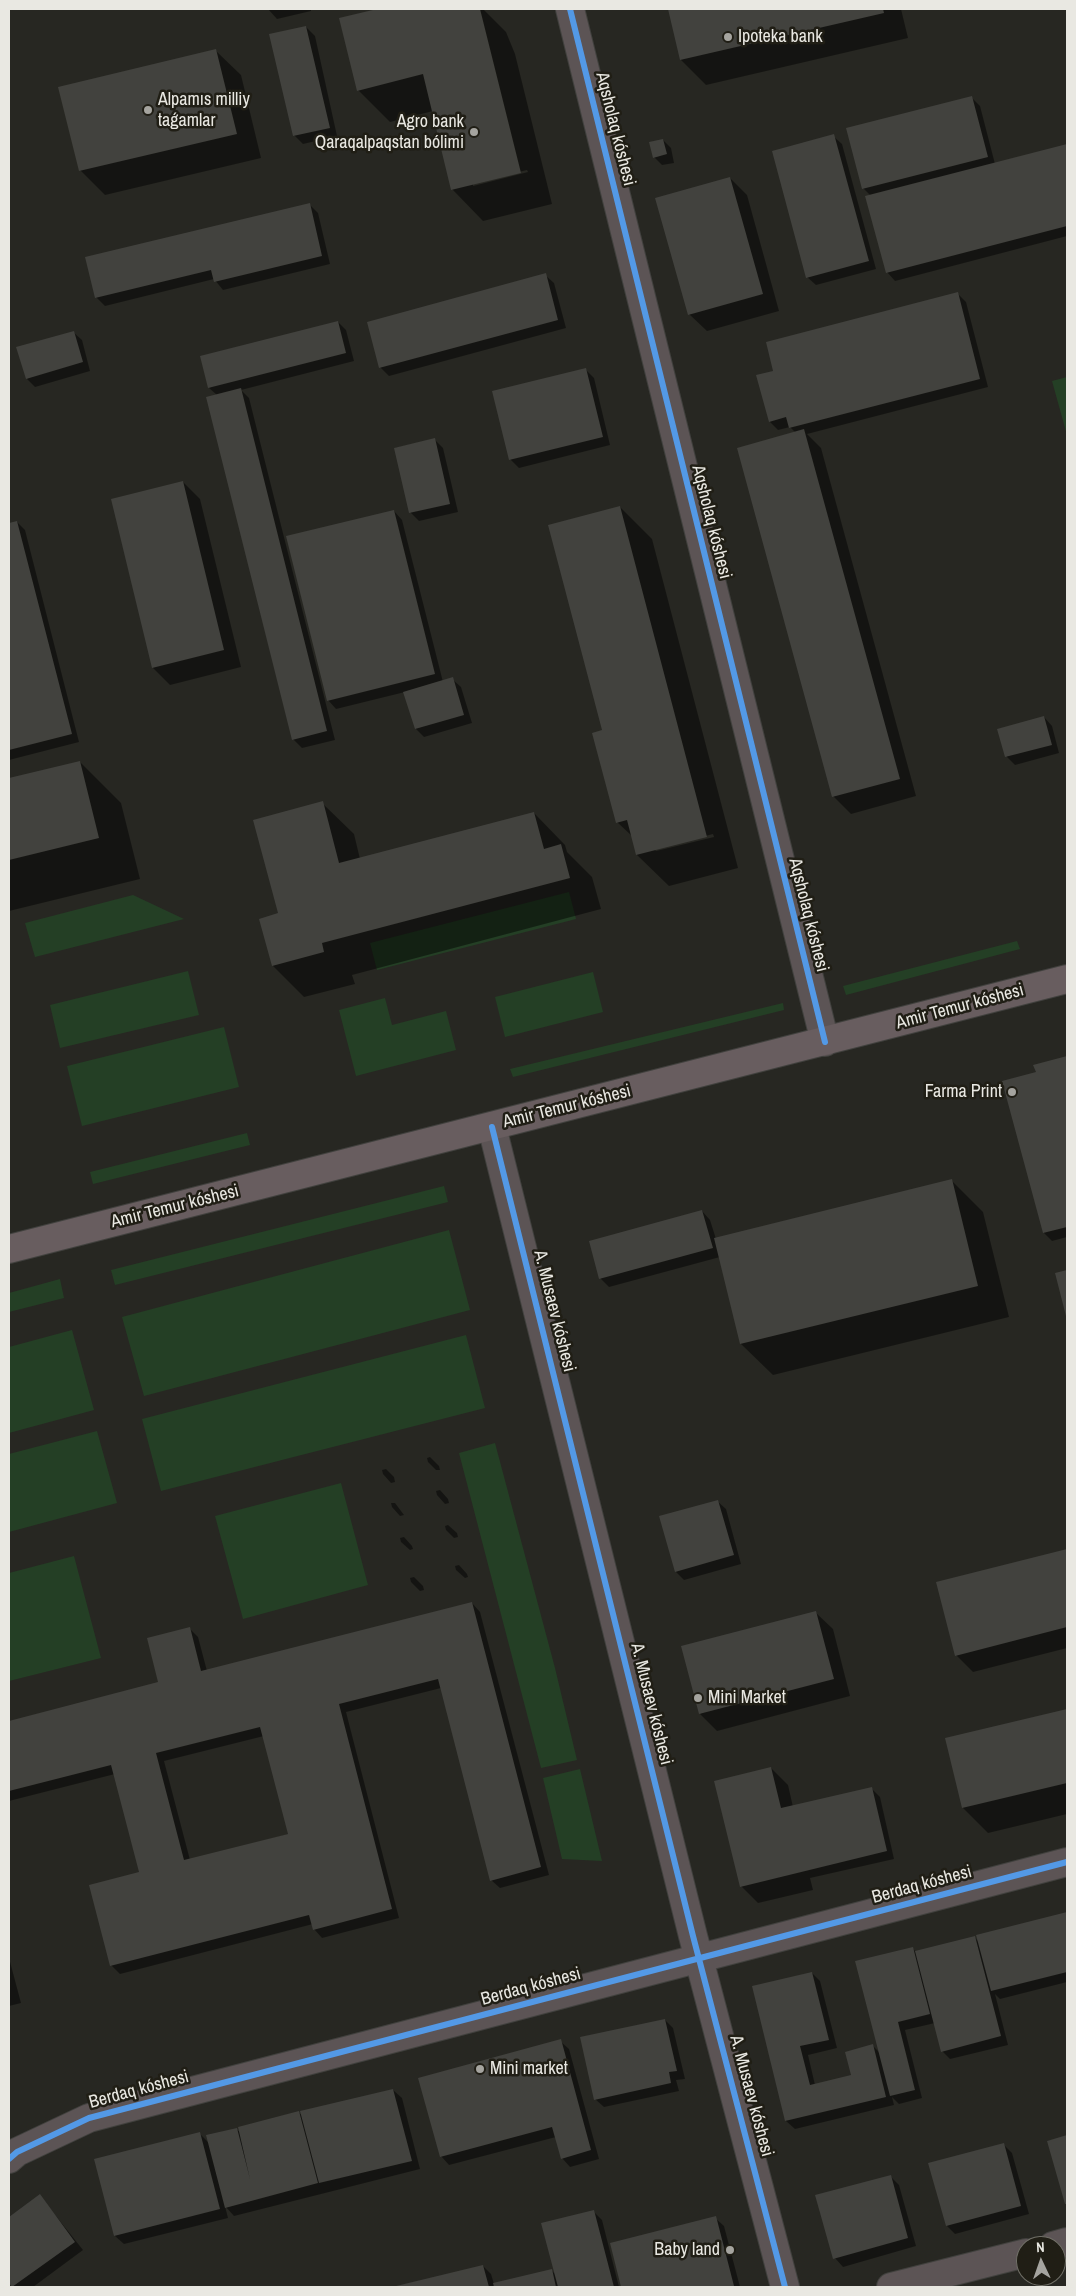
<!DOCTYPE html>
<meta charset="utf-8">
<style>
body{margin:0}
#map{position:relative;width:1076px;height:2296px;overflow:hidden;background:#272722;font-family:"Archivo Narrow",sans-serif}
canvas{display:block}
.frame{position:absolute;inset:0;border:10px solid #e9e8e2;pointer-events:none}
.north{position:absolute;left:1016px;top:2236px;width:50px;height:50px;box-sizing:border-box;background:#201e15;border:1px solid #706f67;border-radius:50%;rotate:357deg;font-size:14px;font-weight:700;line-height:20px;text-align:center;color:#e9e8e2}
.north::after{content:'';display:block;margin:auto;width:18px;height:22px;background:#a5a49f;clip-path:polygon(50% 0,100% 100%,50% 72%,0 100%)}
</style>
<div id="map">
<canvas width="1076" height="2296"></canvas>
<div class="frame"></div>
<div class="north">N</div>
</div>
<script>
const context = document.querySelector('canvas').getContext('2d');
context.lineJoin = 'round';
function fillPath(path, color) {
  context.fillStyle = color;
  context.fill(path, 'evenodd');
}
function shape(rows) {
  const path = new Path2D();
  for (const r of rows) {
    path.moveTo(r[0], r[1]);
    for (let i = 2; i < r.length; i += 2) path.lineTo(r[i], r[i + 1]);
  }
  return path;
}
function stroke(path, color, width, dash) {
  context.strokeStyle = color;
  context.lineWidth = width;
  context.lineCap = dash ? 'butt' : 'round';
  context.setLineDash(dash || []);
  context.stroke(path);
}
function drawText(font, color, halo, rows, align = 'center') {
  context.font = font + ' "Archivo Narrow",sans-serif';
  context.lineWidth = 5;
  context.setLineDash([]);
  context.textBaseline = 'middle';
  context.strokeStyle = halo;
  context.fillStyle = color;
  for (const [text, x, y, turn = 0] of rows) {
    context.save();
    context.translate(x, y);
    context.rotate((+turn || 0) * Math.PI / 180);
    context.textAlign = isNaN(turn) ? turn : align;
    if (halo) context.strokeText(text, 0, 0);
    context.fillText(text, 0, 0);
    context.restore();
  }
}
fillPath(shape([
 [1067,377,1067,435,1052,381],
 [569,892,576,919,377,970,370,943],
 [133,895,184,919,35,957,25,923],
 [1017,941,1020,949,846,995,843,986],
 [188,971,199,1015,60,1048,50,1005],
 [593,972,603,1012,505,1037,495,997],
 [385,998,392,1025,446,1011,456,1050,356,1076,339,1010],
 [783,1003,784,1010,513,1077,510,1069],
 [224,1027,239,1087,82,1126,67,1066],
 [247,1133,250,1145,93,1184,90,1172],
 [444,1186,448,1202,115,1285,111,1270],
 [449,1230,470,1310,144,1396,122,1317],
 [60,1279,64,1298,9,1312,9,1293],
 [72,1330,94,1410,9,1433,9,1347],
 [466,1335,485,1408,161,1491,142,1419],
 [97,1431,117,1503,9,1532,9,1454],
 [495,1443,555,1668,577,1760,541,1768,459,1453],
 [341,1483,368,1585,243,1619,215,1516],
 [74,1556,101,1658,9,1681,9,1573],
 [580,1769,602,1861,562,1859,543,1778]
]), '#243f25');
fillPath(shape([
 [268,9,311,9,311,11,277,19],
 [384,9,483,9,506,32,515,54,552,204,483,221,452,189,433,111,390,122,358,90,340,19],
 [527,170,528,172,473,186,473,183],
 [669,9,901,9,908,38,706,85,681,60],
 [306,27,315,36,337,136,303,144,294,135],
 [216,51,241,75,261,158,105,195,80,170],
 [972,98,980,106,995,164,1067,145,1067,236,895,281,887,272,871,196,863,188],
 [833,136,842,144,876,269,816,285,807,277],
 [663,140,671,148,674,163,662,165,654,157],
 [730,178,747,195,779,311,707,331,689,314],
 [309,204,318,213,330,264,223,290,214,279,105,306,96,297],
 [545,275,554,283,566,328,389,376,380,367],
 [958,294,966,302,988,387,807,434,821,448,916,796,851,814,834,797,738,449,796,433,790,427,778,430,770,422,774,372],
 [338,322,346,330,354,361,241,390,249,398,335,740,302,748,293,739,217,395,209,388],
 [73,332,82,340,90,371,35,387,27,379],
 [586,370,594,378,610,445,519,468,510,459],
 [434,439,443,448,458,512,419,521,411,513,395,448],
 [183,482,200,499,241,667,170,685,153,668],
 [620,507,652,539,738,868,669,886,637,855,633,837,617,822,604,731],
 [713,834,714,837,656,851,654,849],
 [394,511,402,520,443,682,452,679,461,687,472,723,424,737,416,729,405,692,336,709,328,700],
 [17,522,25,530,79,742,9,760,9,524],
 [1044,717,1052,726,1059,753,1015,765,1007,757,999,729],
 [80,762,121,803,140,879,9,911,9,779],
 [322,803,354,834,360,859,534,813,565,845,567,852,592,877,601,909,352,975,355,984,304,997,273,966],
 [1067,1057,1067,1237,1052,1241,1044,1233,1037,1073,1035,1066],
 [952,1181,983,1212,1009,1317,773,1375,741,1344,720,1257,609,1287,601,1279,590,1242,702,1211,710,1220,716,1239],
 [430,1457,439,1466,440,1470,436,1470,428,1462,427,1458],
 [386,1469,394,1477,395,1482,391,1483,383,1474,382,1470],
 [440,1490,448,1499,449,1503,445,1504,437,1495,436,1491],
 [717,1501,726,1509,741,1564,684,1580,676,1572],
 [391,1503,395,1503,404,1515,400,1516,392,1507],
 [448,1525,457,1533,458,1537,454,1538,446,1530,445,1526],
 [404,1537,412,1546,413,1549,410,1550,401,1542,400,1538],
 [1067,1550,1067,1648,973,1672,956,1655,937,1583],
 [459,1565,467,1574,468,1577,465,1578,456,1570,455,1566],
 [414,1577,423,1586,424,1590,420,1591,411,1582,410,1578],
 [472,1603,480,1612,549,1875,500,1888,491,1880,441,1688,346,1712,399,1918,322,1938,314,1929,313,1924,120,1974,111,1965,140,1873,115,1774,9,1801,9,1722,160,1683,190,1629,198,1637,207,1671],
 [264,1736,289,1834,190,1860,164,1761],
 [815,1612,833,1629,850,1696,717,1731,700,1714],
 [1067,1710,1067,1814,988,1833,963,1808,947,1739],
 [771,1768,788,1785,793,1807,871,1788,880,1797,894,1859,810,1878,813,1890,758,1903,741,1886],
 [1067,1913,1067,1982,1000,1999,995,1994,1008,2045,950,2059,942,2051,935,2023,905,2030,922,2098,899,2104,892,2097,894,2105,795,2129,786,2121,754,1987,812,1973,820,1981,837,2048,808,2055,815,2085,853,2076,873,2046,880,2053,912,1948,916,1952,975,1938,979,1942,978,1936],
 [9,1958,21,2003,9,2006],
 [665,2020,673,2028,685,2079,676,2080,679,2091,604,2107,595,2099],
 [560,2041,569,2049,599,2159,570,2167,562,2158,556,2137,449,2165,441,2156],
 [393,2090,402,2098,420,2169,234,2216,225,2206,228,2218,124,2244,115,2236,96,2160,200,2134,210,2144,236,2129,241,2133,299,2113,303,2116],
 [1067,2137,1067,2205,1048,2141],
 [1004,2145,1012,2153,1029,2214,955,2234,947,2226],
 [891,2177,899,2185,916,2246,843,2267,835,2258],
 [40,2196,83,2250,33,2287,14,2287,9,2280,9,2219],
 [593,2211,602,2220,619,2287,394,2287,483,2266,491,2274,494,2284,552,2271,556,2275],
 [715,2218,724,2226,740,2287,622,2287,611,2244]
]), '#0007');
fillPath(shape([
 [377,9,480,9,521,173,451,190,423,74,357,91,339,18],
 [668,9,883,9,884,13,680,60],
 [306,26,330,128,293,136,269,34],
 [216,49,237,134,79,171,58,87],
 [972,96,988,157,862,189,846,128],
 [834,134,869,261,806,278,772,151],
 [663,139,667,154,653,158,649,142],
 [1067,144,1067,226,886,273,865,196],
 [730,177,763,294,688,315,655,198],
 [310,203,322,256,214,282,211,270,95,298,85,257],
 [546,273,558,320,379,368,367,322],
 [958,292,980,379,789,428,786,417,769,422,756,375,773,371,766,342],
 [338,321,346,353,208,388,200,356],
 [74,331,83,362,26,379,16,347],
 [586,368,603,437,509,460,492,391],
 [241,388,327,731,292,740,206,397],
 [804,429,900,779,832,797,737,448],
 [435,438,450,504,409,513,394,448],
 [183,481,224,650,152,668,111,499],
 [620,506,707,837,636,855,627,820,616,823,592,733,602,730,548,525],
 [394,510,435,674,327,701,286,536],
 [17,521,72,734,9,750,9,523],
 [453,677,464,715,415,729,403,692],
 [1044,716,1052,745,1005,757,997,729],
 [80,761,99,838,9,860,9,778],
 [323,801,339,863,534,812,544,849,561,844,570,878,322,943,324,952,272,966,259,919,278,913,253,820],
 [1067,1056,1067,1227,1043,1233,1002,1081,1036,1072,1033,1065],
 [952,1179,978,1286,740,1344,714,1238],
 [702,1210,713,1248,599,1279,589,1241],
 [1067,1270,1067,1320,1055,1273],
 [718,1500,734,1555,675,1572,659,1516],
 [1067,1549,1067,1627,955,1656,936,1582],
 [472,1602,541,1867,490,1881,438,1679,339,1704,392,1909,313,1930,309,1915,110,1966,89,1885,139,1872,111,1765,9,1791,9,1721,158,1682,147,1638,190,1627,201,1671],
 [260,1727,288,1834,184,1860,156,1753],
 [816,1611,834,1679,699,1714,681,1646],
 [1067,1709,1067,1783,962,1808,945,1738],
 [771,1767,781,1808,872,1787,887,1851,740,1887,714,1781],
 [1067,1912,1067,1972,991,1991,976,1935],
 [975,1936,1001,2036,941,2052,915,1951],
 [913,1947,930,2014,898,2022,915,2090,890,2096,855,1961],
 [812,1972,829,2040,800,2046,810,2085,851,2075,845,2052,873,2044,886,2097,785,2121,752,1986],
 [665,2019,677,2071,669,2072,671,2083,594,2100,580,2037],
 [561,2039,591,2150,561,2159,552,2127,440,2157,418,2078],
 [393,2089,412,2161,319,2183,300,2111],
 [299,2111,318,2183,225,2208,206,2135,237,2128,250,2179,238,2127],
 [200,2132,220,2209,114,2236,94,2159],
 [1067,2135,1067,2204,1065,2204,1047,2141],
 [1004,2143,1021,2206,946,2226,928,2163],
 [891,2175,908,2238,833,2259,815,2195],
 [40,2194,75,2242,12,2287,9,2283,9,2217],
 [594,2210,614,2287,558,2287,541,2223],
 [716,2216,734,2286,621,2287,610,2243],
 [483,2265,489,2287,392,2287],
 [552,2269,556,2287,494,2287,493,2283]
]), '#42423e');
const minor = shape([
 [570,9,825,1042],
 [492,1127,693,1936,785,2287],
 [9,2159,17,2152,89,2118,1067,1862],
 [1053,2246,1067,2242],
 [891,2287,1026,2253]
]);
const secondary = shape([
 [9,1249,1067,979]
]);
stroke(minor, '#41413e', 30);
stroke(secondary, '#41413e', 30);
stroke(minor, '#5c5455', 28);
stroke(secondary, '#685d5f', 28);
stroke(shape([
 [570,9,825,1042],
 [492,1127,693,1936,785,2287],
 [9,2159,17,2152,89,2118,1067,1862]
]), '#5399e6', 6);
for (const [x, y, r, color] of [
 [728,37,5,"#a5a49f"],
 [148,110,5,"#a5a49f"],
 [474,132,5,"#a5a49f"],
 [1012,1092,5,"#a5a49f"],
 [698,1698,5,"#a5a49f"],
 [480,2069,5,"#a5a49f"],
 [730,2250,5,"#a5a49f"]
]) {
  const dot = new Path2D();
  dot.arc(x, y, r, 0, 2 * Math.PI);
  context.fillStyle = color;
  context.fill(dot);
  stroke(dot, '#201e15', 2);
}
drawText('18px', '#e9e8e2', '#201e15', [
 ["Ipoteka bank",738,37],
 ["Alpamıs milliy",158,100],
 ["taǵamlar",158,121],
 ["Agro bank",464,122,"right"],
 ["Qaraqalpaqstan bólimi",464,143,"right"],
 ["Farma Print",1002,1092,"right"],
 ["Mini Market",708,1698],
 ["Mini market",490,2069],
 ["Baby land",720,2250,"right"]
], 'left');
drawText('18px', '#e9e8e2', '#201e15', [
 ["Aqsholaq kóshesi",615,129,76],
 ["Aqsholaq kóshesi",711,522,76],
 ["Aqsholaq kóshesi",808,915,76],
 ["Amir Temur kóshesi",960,1007,-15],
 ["Amir Temur kóshesi",567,1107,-14],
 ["Amir Temur kóshesi",175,1207,-14],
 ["A. Musaev kóshesi",554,1311,76],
 ["A. Musaev kóshesi",651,1704,76],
 ["Berdaq kóshesi",922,1885,-15],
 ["Berdaq kóshesi",531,1987,-15],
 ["Berdaq kóshesi",139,2090,-15],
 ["A. Musaev kóshesi",751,2096,75]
]);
</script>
